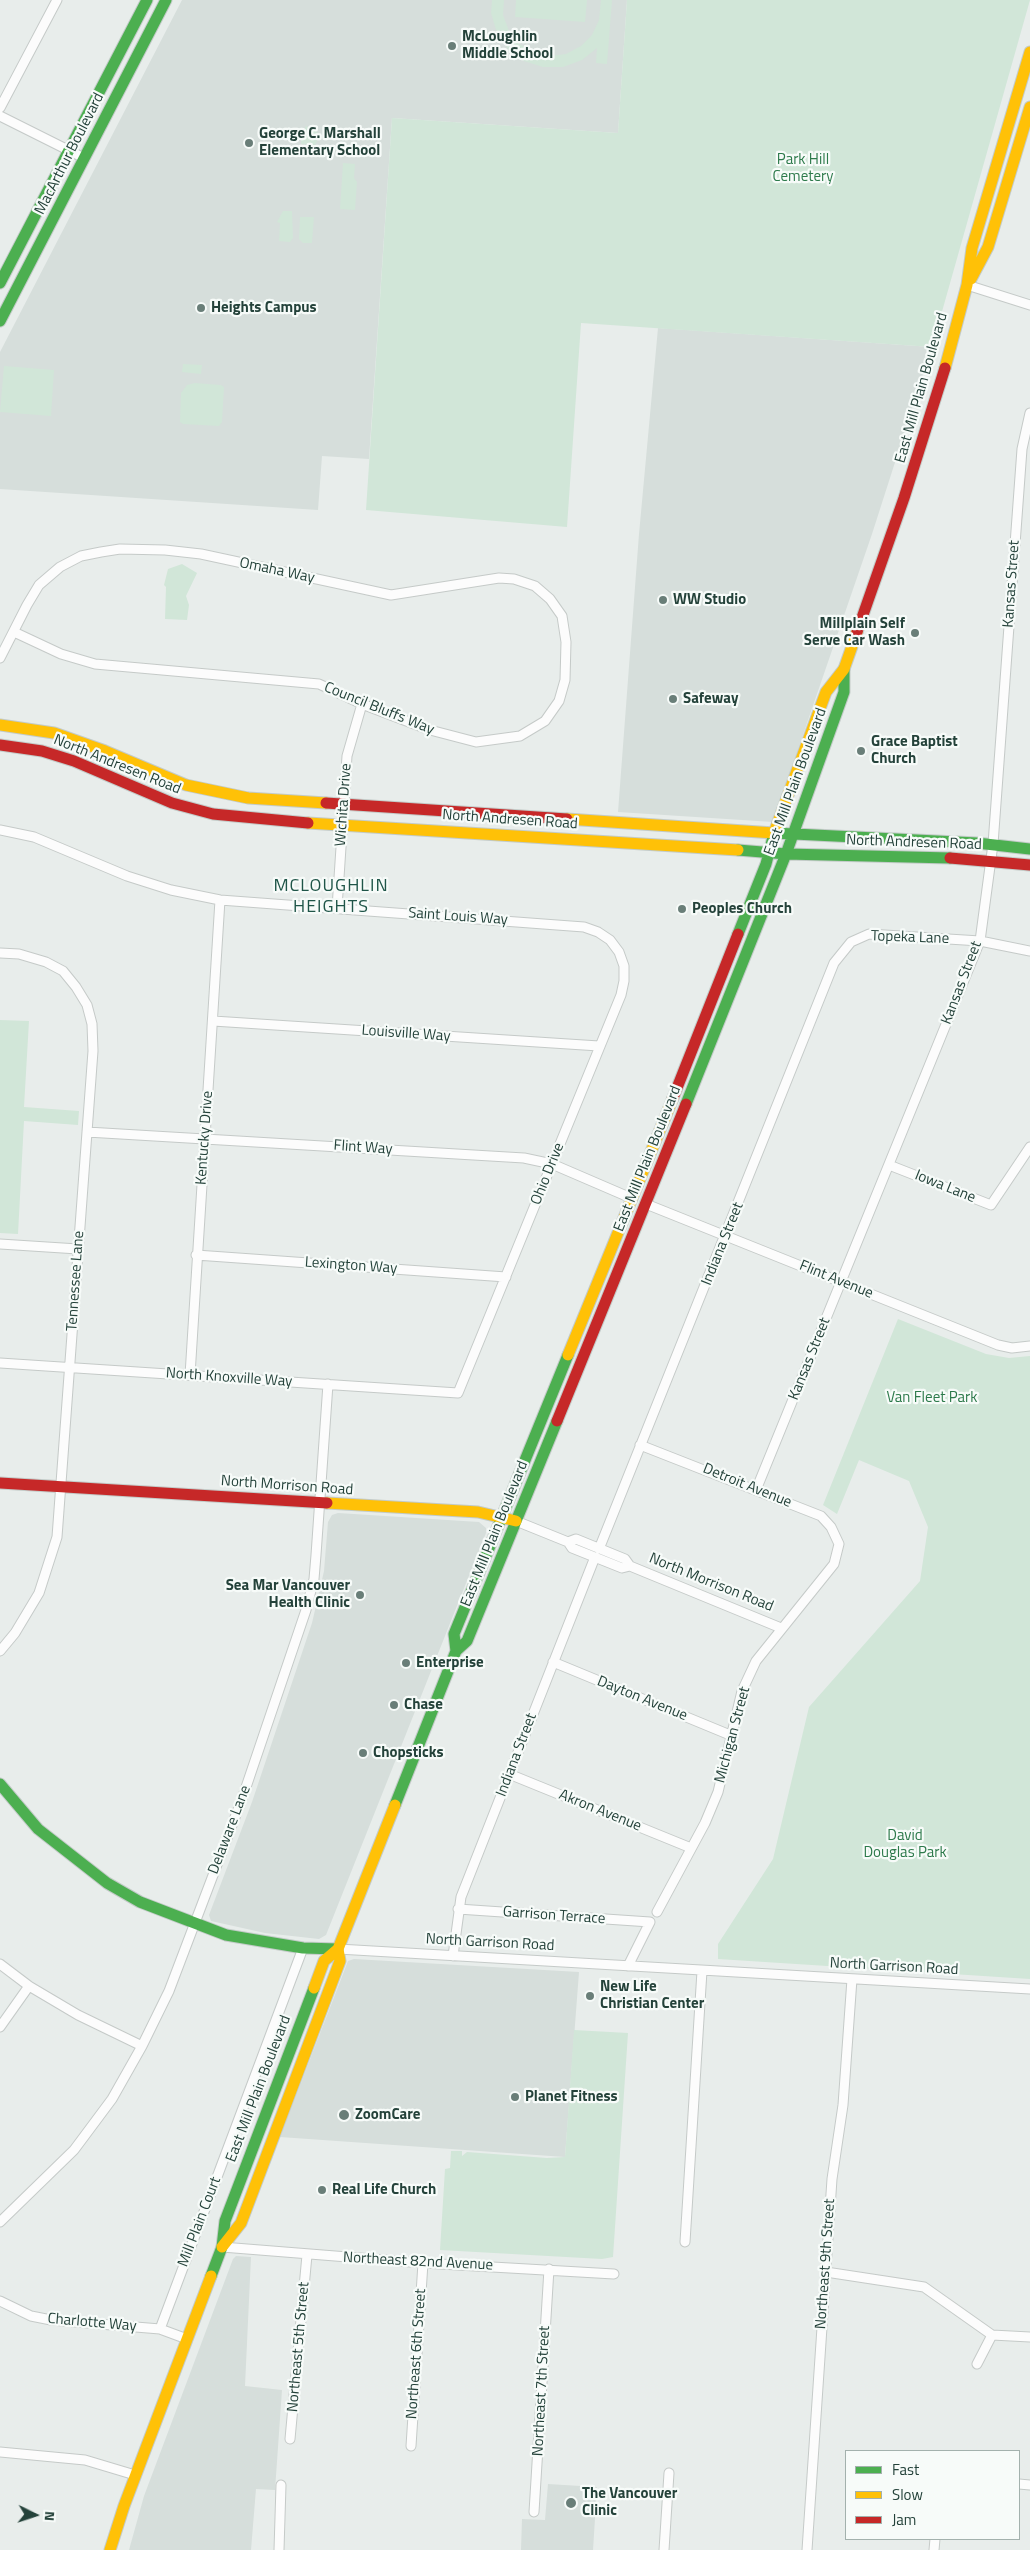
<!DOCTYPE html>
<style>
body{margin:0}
#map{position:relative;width:1030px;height:2550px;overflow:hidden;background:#e8edeb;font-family:"Titillium Web",sans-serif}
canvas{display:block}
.legend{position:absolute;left:845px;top:2450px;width:175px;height:90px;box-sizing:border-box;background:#f7fbf9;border:1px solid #a3b1ad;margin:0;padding:6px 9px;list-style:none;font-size:15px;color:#24423a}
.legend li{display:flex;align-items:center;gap:10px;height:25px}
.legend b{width:25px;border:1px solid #a3b1ad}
.north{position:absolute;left:10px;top:2490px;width:50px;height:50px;-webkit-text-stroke:4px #f7fbf9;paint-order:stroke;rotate:94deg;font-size:14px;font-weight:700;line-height:20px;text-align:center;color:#24423a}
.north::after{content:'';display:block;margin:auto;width:18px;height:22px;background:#24423a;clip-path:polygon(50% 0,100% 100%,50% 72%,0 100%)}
</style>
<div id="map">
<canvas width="1030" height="2550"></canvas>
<ul class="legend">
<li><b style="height:6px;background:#4caf50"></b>Fast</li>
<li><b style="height:6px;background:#ffc107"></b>Slow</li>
<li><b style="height:6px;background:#c62828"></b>Jam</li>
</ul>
<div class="north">N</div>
</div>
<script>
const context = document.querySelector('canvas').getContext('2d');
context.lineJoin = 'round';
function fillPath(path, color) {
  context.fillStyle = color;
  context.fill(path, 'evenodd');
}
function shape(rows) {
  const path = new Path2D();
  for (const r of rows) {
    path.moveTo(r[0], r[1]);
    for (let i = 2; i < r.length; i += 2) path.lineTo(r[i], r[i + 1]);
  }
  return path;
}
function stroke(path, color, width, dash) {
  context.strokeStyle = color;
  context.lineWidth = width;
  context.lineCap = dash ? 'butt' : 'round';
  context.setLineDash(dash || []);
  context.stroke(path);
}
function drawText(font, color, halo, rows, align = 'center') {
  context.font = font + ' "Titillium Web",sans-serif';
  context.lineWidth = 4.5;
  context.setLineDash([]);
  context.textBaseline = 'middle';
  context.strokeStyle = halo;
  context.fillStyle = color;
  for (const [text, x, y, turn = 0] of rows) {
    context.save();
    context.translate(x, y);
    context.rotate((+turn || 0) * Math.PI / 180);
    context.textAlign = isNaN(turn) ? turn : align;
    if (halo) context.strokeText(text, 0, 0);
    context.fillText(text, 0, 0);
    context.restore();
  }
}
fillPath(shape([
 [182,0,627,0,618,133,392,118,369,459,322,456,318,510,0,489,0,352],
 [658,328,932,347,872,534,773,822,618,812,639,534],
 [338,1513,479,1522,486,1528,486,1533,326,1935,319,1939,265,1933,211,1921,209,1915,252,1802,312,1623,324,1571,328,1522,332,1515],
 [354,1959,579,1972,565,2157,280,2137,348,1961],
 [236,2256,251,2257,245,2386,282,2390,275,2490,256,2489,251,2550,129,2550,144,2496,233,2259],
 [548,2484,597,2487,593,2550,521,2550,522,2519,545,2520]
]), '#d6dedb');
fillPath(shape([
 [492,0,504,0,503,15,509,31,519,44,534,52,550,56,566,54,581,46,592,35,599,20,601,0,612,0,607,64,596,63,597,48,582,60,563,67,543,67,524,61,508,49,497,33,491,13],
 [516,0,587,0,585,22,515,17],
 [627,0,1030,0,932,347,581,323,567,527,366,510,392,118,618,133],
 [306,126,320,134,315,145,301,144,301,135],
 [343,163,355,164,354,178,357,182,355,210,340,209],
 [283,211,292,211,293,238,290,242,279,241,280,223,277,222],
 [300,217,314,217,312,243,303,243,299,239],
 [183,364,202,365,201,374,182,372],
 [4,366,54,370,51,416,0,412],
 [195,383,221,385,224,387,222,422,219,426,183,424,180,422,181,393,187,385],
 [182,564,197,573,186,596,189,605,187,620,165,619,166,587,164,585,168,569],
 [0,1020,29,1021,24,1107,79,1111,78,1125,24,1121,18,1234,0,1233],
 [898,1319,986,1354,1009,1358,1030,1356,1030,1979,718,1959,718,1944,773,1859,809,1707,920,1581,928,1527,909,1481,859,1460,837,1514,823,1505],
 [574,2030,628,2033,613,2257,602,2259,440,2250,445,2169,450,2168,451,2151,462,2151,462,2156,467,2152,547,2158,565,2157]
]), '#d1e6d8');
const street = shape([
 [0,108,57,0],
 [0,116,84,158],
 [967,285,1030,305],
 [0,658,27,605,39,585,60,567,81,556,101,552,120,549,165,550,201,554,391,595,499,578,514,579,535,586,550,599,562,616,566,642,565,680,559,701,545,721,520,736,476,742,430,730,362,704,319,684,95,664,61,654,14,632],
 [0,830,34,837,127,876,171,890,220,900,584,927,598,932,610,940,619,952,624,966,624,981,621,995,458,1393,0,1363],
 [337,908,347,756,362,704],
 [0,953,19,954,46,962,63,971,76,987,87,1005,92,1024,93,1051,57,1537,39,1593,15,1633,0,1651],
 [213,1021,599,1046],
 [87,1132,524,1158,552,1164,631,1198],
 [889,1165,991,1205,1030,1147],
 [646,1204,998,1345,1012,1348,1030,1346],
 [0,1244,78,1249],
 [196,1255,506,1277],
 [190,1375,220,900],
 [640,1445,821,1516,831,1527,839,1544,834,1564,756,1661,742,1691,718,1792,705,1823,657,1912],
 [756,1490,980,941,993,844,1022,449,1030,413],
 [516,1521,568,1542,572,1548,622,1568,630,1566],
 [568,1542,576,1539,625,1559,630,1566,781,1628],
 [599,1549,834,963,851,942,869,934,980,941,1030,951],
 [553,1662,730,1735],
 [509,1774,691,1848],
 [458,1909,650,1922,628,1966],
 [338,1949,1030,1989],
 [453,1956,461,1897,595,1557],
 [0,1964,29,1986,78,2015,142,2046],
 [0,2027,29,1986],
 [0,2222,74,2150,112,2099,142,2046,169,1991,242,1799,306,1610,314,1579,316,1555,328,1384],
 [685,2242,702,1971],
 [222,2247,423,2263,614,2274],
 [826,2272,924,2287,992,2335,1030,2337],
 [0,2301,31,2316,51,2320,160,2329,187,2339],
 [160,2329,303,1948],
 [977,2364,992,2335],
 [290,2439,307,2255],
 [411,2446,423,2263],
 [0,2452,85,2460,135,2475],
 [1019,2484,1030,2485],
 [534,2512,549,2269],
 [279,2550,281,2485],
 [664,2550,669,2473],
 [807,2550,832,2179,843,2105,852,1979],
 [934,2550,935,2539]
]);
const fast = shape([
 [0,283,147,0],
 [0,321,166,0],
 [738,850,786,854,844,692,844,669],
 [738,934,766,864,774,833,977,843,1030,849],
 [686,1104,786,854,950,858],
 [456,1651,454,1634,568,1355],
 [0,1784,38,1829,107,1883,140,1902,226,1935,303,1948,338,1949],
 [395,1805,456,1651,467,1641,557,1421],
 [211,2276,222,2247,225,2221,314,1988]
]);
const slow = shape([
 [971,279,988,247,1030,107],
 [945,368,967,285,972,248,1030,52],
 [0,725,54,733,105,751,186,785,248,798,326,803],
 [567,819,774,833,826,692,844,669,857,632],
 [308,823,738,850],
 [568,1355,673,1098],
 [327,1503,478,1512,516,1521],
 [314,1988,324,1961,338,1949,395,1805],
 [222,2247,241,2223,340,1961,338,1949],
 [110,2550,124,2506,211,2276]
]);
const jam = shape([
 [857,632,904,498,945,368],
 [0,745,42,751,74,761,172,803,213,814,308,823],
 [326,803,567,819],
 [950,858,1030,865],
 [673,1098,738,934],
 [557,1421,686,1104],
 [0,1483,327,1503]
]);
stroke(street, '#c5cac8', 11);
stroke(fast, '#c3cbc8', 13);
stroke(slow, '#c3cbc8', 13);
stroke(jam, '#c3cbc8', 13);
stroke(street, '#fcfcfc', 9);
stroke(fast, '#4caf50', 11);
stroke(slow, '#ffc107', 11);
stroke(jam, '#c62828', 11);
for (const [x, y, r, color] of [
 [452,46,5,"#697e78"],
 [249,143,5,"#697e78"],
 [201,308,5,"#697e78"],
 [663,600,5,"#697e78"],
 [915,633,5,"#697e78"],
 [673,699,5,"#697e78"],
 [861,751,5,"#697e78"],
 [682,909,5,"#697e78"],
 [360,1595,5,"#697e78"],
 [406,1663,5,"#697e78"],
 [394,1705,5,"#697e78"],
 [363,1753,5,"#697e78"],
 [590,1996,5,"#697e78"],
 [515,2097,5,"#697e78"],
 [344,2115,6,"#697e78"],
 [322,2190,5,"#697e78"],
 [571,2503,6,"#697e78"]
]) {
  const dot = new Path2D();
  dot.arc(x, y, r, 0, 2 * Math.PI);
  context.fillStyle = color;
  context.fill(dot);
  stroke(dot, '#f7fbf9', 2);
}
drawText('bold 15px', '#24423a', '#f7fbf9', [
 ["McLoughlin",462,37],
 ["Middle School",462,54],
 ["George C. Marshall",259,134],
 ["Elementary School",259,151],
 ["Heights Campus",211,308],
 ["WW Studio",673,600],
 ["Millplain Self",905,624,"right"],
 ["Serve Car Wash",905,641,"right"],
 ["Safeway",683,699],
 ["Grace Baptist",871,742],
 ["Church",871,759],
 ["Peoples Church",692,909],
 ["Sea Mar Vancouver",350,1586,"right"],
 ["Health Clinic",350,1603,"right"],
 ["Enterprise",416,1663],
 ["Chase",404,1705],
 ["Chopsticks",373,1753],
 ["New Life",600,1987],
 ["Christian Center",600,2004],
 ["Planet Fitness",525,2097],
 ["ZoomCare",355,2115],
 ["Real Life Church",332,2190],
 ["The Vancouver",582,2494],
 ["Clinic",582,2511]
], 'left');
drawText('15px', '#24423a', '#f7fbf9', [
 ["MacArthur Boulevard",70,154,-63],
 ["East Mill Plain Boulevard",922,388,-74],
 ["Omaha Way",277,571,12],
 ["Kansas Street",1012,584,-86],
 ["Council Bluffs Way",379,709,22],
 ["North Andresen Road",117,765,22],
 ["East Mill Plain Boulevard",796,782,-70],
 ["Wichita Drive",344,805,-86],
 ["North Andresen Road",510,820,4],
 ["North Andresen Road",914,843,2],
 ["Saint Louis Way",458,917,4],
 ["Topeka Lane",910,938,2],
 ["Kansas Street",962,983,-69],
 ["Louisville Way",406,1034,4],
 ["Kentucky Drive",205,1138,-86],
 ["Flint Way",363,1148,4],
 ["East Mill Plain Boulevard",648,1159,-68],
 ["Ohio Drive",548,1174,-68],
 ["Iowa Lane",945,1187,22],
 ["Indiana Street",723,1244,-68],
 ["Lexington Way",351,1266,4],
 ["Flint Avenue",836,1280,22],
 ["Tennessee Lane",76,1281,-86],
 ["Kansas Street",810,1359,-68],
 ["North Knoxville Way",229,1378,4],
 ["North Morrison Road",287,1486,4],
 ["Detroit Avenue",747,1486,22],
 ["East Mill Plain Boulevard",495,1534,-68],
 ["North Morrison Road",711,1583,22],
 ["Dayton Avenue",642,1699,22],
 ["Michigan Street",733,1735,-75],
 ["Indiana Street",517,1755,-69],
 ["Akron Avenue",600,1811,22],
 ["Delaware Lane",230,1830,-69],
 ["Garrison Terrace",554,1916,4],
 ["North Garrison Road",490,1943,3],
 ["North Garrison Road",894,1967,3],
 ["East Mill Plain Boulevard",259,2089,-69],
 ["Mill Plain Court",200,2222,-69],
 ["Northeast 82nd Avenue",418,2262,3],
 ["Northeast 9th Street",826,2264,-86],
 ["Charlotte Way",92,2323,5],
 ["Northeast 5th Street",299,2347,-85],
 ["Northeast 6th Street",417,2354,-86],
 ["Northeast 7th Street",542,2391,-87]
]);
drawText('15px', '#2d7a4b', '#f7fbf9', [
 ["Park Hill",803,160],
 ["Cemetery",803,177],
 ["Van Fleet Park",932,1398],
 ["David",905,1836],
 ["Douglas Park",905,1853]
]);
context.letterSpacing = '1px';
drawText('18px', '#1f5548', '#f7fbf9', [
 ["MCLOUGHLIN",331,887],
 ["HEIGHTS",331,908]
]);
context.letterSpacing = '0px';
</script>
